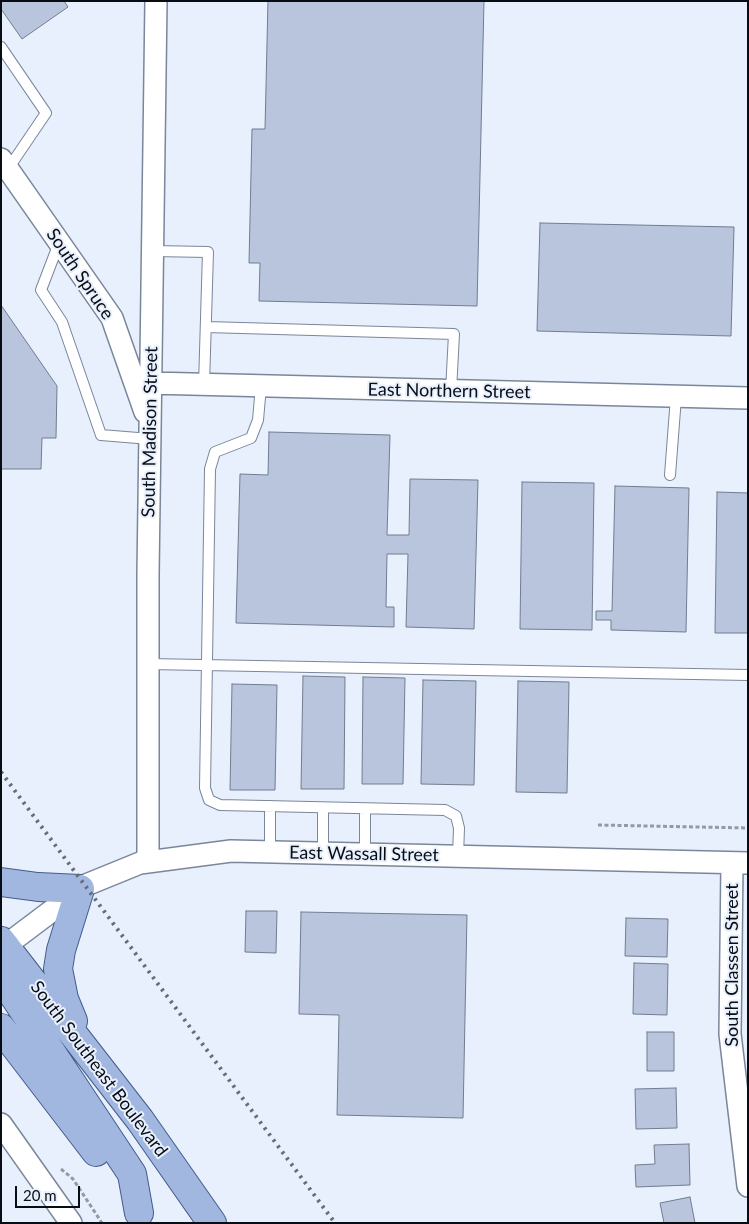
<!DOCTYPE html>
<style>
body{margin:0}
#map{position:relative;width:749px;height:1224px;overflow:hidden;background:#e8f0fe;font-family:Lato,sans-serif}
canvas{display:block}
.frame{position:absolute;inset:0;border:2px solid #080c13;pointer-events:none}
.scale{position:absolute;left:15px;top:1186px;width:65px;height:22px;box-sizing:border-box;border:2px solid #080c13;border-top:0;padding-left:6px;font-size:15px;line-height:18px;white-space:nowrap;color:#080c13;-webkit-text-stroke:4px #e8f0fe;paint-order:stroke}
</style>
<div id="map">
<canvas width="749" height="1224"></canvas>
<div class="frame"></div>
<div class="scale">20 m</div>
</div>
<script>
const context = document.querySelector('canvas').getContext('2d');
context.lineJoin = 'round';
function fillPath(path, color) {
  context.fillStyle = color;
  context.fill(path, 'evenodd');
}
function shape(rows) {
  const path = new Path2D();
  for (const r of rows) {
    path.moveTo(r[0], r[1]);
    for (let i = 2; i < r.length; i += 2) path.lineTo(r[i], r[i + 1]);
  }
  return path;
}
function stroke(path, color, width, dash) {
  context.strokeStyle = color;
  context.lineWidth = width;
  context.lineCap = dash ? 'butt' : 'round';
  context.setLineDash(dash || []);
  context.stroke(path);
}
function drawText(font, color, halo, rows, align = 'center') {
  context.font = font + ' Lato,sans-serif';
  context.lineWidth = 4;
  context.setLineDash([]);
  context.textBaseline = 'middle';
  context.strokeStyle = halo;
  context.fillStyle = color;
  for (const [text, x, y, turn = 0] of rows) {
    context.save();
    context.translate(x, y);
    context.rotate((+turn || 0) * Math.PI / 180);
    context.textAlign = isNaN(turn) ? turn : align;
    if (halo) context.strokeText(text, 0, 0);
    context.fillText(text, 0, 0);
    context.restore();
  }
}
const building = shape([
 [1,1,64,1,68,7,22,39,1,9,1,1],
 [268,1,484,1,477,306,259,301,260,263,249,263,252,129,265,129,268,1],
 [540,223,734,227,731,336,537,331,540,223],
 [1,305,57,386,56,438,42,438,41,469,1,469,1,305],
 [269,432,390,435,387,535,409,535,410,479,478,480,474,629,406,627,408,554,387,554,386,607,394,607,394,627,236,623,240,474,268,475,269,432],
 [522,482,594,483,592,630,520,629,522,482],
 [615,486,689,488,686,632,611,630,611,620,596,620,596,611,612,611,615,486],
 [717,492,748,493,748,633,715,633,717,492],
 [303,676,345,677,344,789,301,789,303,676],
 [363,677,405,678,403,784,362,784,363,677],
 [423,680,476,681,474,785,421,784,423,680],
 [518,681,569,682,567,793,516,792,518,681],
 [232,684,277,685,275,790,230,790,232,684],
 [246,911,277,911,276,953,245,952,246,911],
 [301,912,467,915,463,1118,337,1115,339,1015,299,1014,301,912],
 [626,918,668,919,667,957,625,956,626,918],
 [634,963,668,964,667,1015,633,1014,634,963],
 [647,1032,674,1032,674,1071,647,1071,647,1032],
 [676,1088,677,1128,636,1129,635,1089,676,1088],
 [689,1144,690,1185,636,1187,635,1165,655,1164,654,1145,689,1144],
 [690,1197,695,1223,664,1223,660,1203,690,1197]
]);
fillPath(building, '#b8c5dc');
stroke(building, '#707c90', 1);
const lane = shape([
 [1,47,46,113,8,169],
 [59,243,41,290,62,322,101,435,150,439],
 [153,251,208,252,204,385],
 [206,327,454,334,451,391],
 [261,386,258,420,251,438,215,452,210,469,205,788,209,800,220,805,445,810,456,816,459,828,458,856],
 [670,475,676,397],
 [148,664,748,675],
 [270,852,270,806],
 [323,853,323,808],
 [365,854,365,809]
]);
const street = shape([
 [1,159,112,318,145,412],
 [151,383,748,398],
 [148,862,148,574,156,1],
 [732,863,730,1034,748,1186],
 [5,946,86,885,140,863,231,851,748,863],
 [1,1124,71,1223]
]);
const primary = shape([
 [1,882,38,887,80,889,61,950,58,969,64,999,73,1021],
 [1,941,140,1120,212,1223],
 [5,946,4,969,12,993,132,1174,139,1213],
 [1,1028,96,1152]
]);
stroke(lane, '#7a869a', 12);
stroke(street, '#7a869a', 24);
stroke(primary, '#425c8b', 30);
stroke(shape([
 [598,825,748,828],
 [61,1169,73,1179,102,1223]
]), '#9399a5', 3, [4, 2.5]);
stroke(lane, '#fff', 10);
stroke(street, '#fff', 21);
stroke(primary, '#a1b7e0', 28);
stroke(shape([
 [1,772,335,1223]
]), '#676d77', 4, [2.5, 5]);
drawText('18px', '#080c13', '#e8f0fe', [
 ["South Spruce",80,274,56],
 ["East Northern Street",449,391,1],
 ["South Madison Street",150,432,-89],
 ["East Wassall Street",364,854,1],
 ["South Classen Street",732,965,-90],
 ["South Southeast Boulevard",99,1069,53]
]);
</script>
